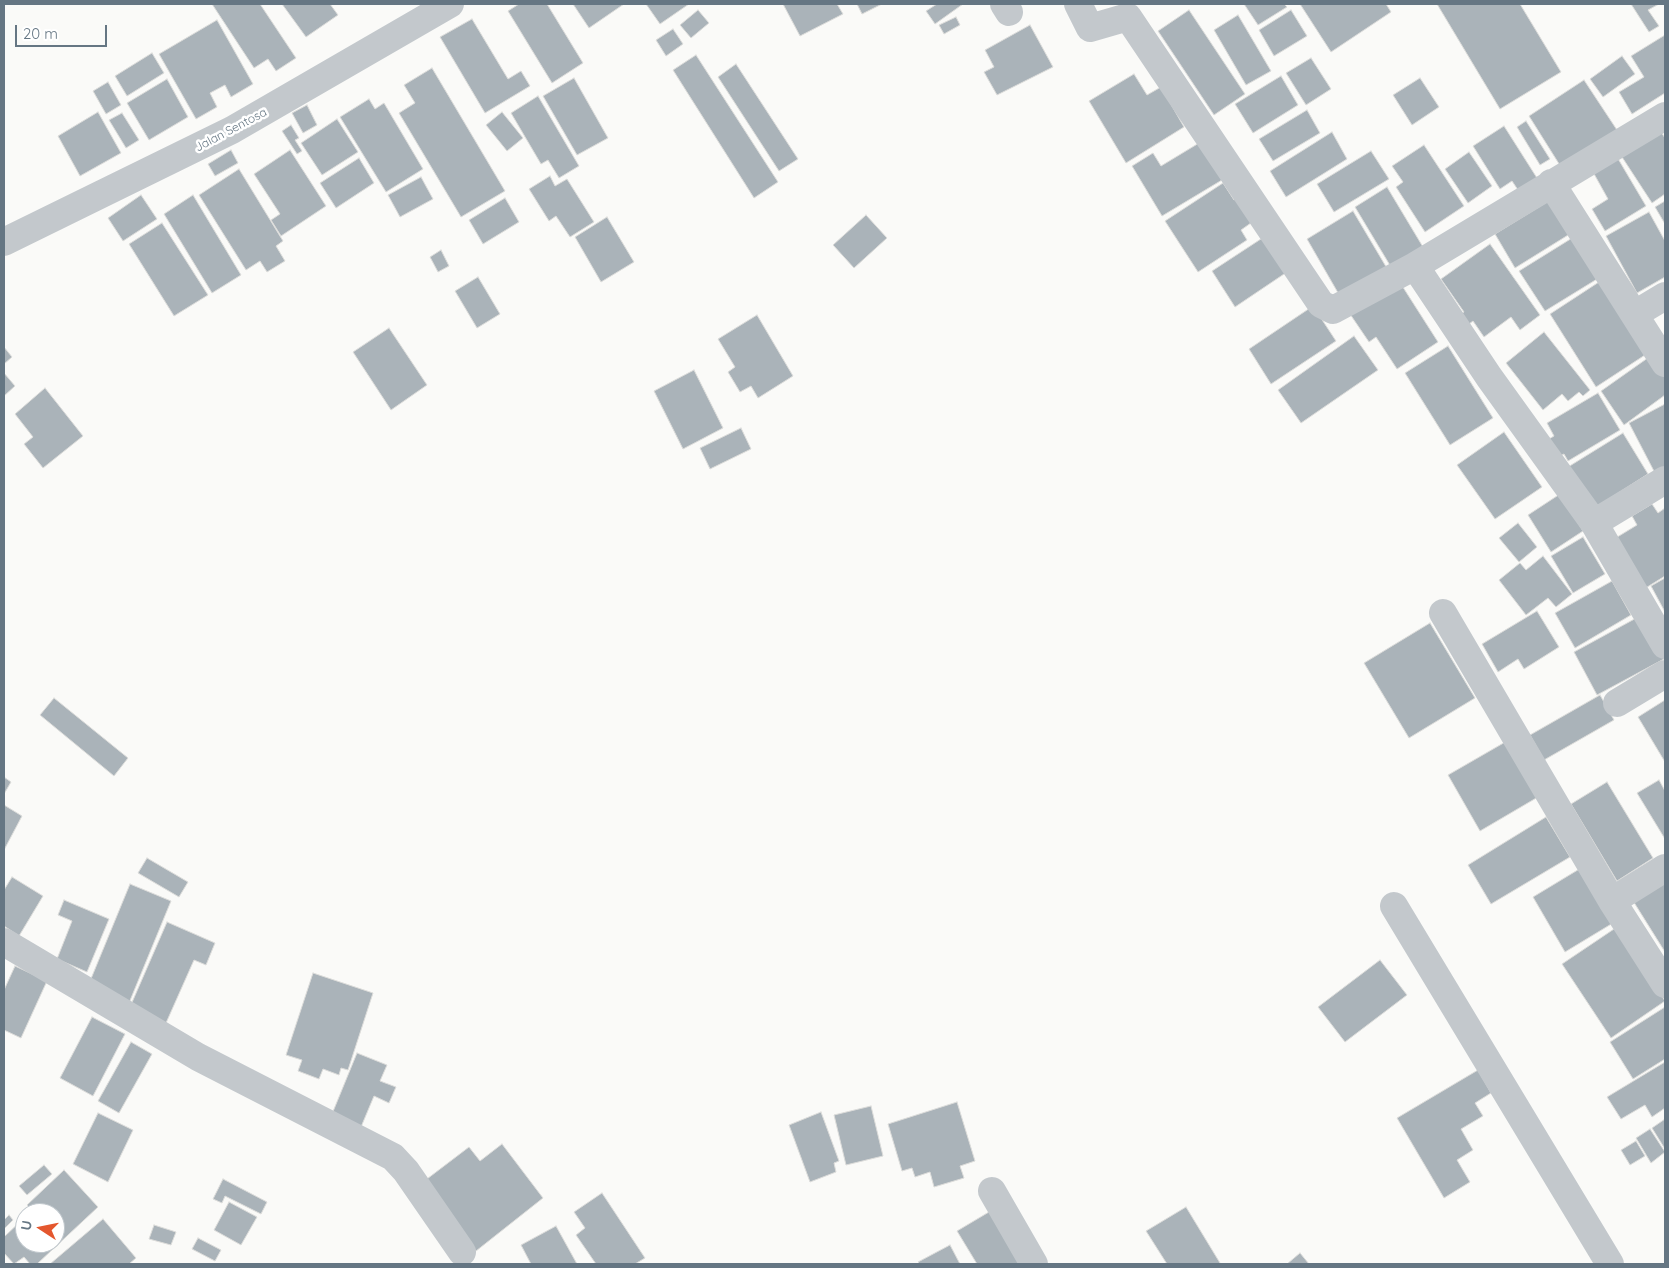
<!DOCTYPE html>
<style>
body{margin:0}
#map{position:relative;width:1669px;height:1268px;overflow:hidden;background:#fafaf8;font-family:Quicksand,sans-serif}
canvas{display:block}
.frame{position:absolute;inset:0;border:5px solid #657683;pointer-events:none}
.north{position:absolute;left:15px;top:1203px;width:50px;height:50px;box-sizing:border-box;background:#fff;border:1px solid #c1c8cd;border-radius:50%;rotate:281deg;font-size:14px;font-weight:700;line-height:20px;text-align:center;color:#657683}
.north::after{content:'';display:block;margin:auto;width:18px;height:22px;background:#e4572e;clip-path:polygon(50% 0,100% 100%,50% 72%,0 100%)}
.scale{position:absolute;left:15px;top:25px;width:92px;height:22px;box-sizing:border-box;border:2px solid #657683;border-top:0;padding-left:6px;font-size:15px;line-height:18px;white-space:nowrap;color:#657683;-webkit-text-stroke:4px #fff;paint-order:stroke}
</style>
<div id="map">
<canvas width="1669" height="1268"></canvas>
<div class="frame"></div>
<div class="north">U</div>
<div class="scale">20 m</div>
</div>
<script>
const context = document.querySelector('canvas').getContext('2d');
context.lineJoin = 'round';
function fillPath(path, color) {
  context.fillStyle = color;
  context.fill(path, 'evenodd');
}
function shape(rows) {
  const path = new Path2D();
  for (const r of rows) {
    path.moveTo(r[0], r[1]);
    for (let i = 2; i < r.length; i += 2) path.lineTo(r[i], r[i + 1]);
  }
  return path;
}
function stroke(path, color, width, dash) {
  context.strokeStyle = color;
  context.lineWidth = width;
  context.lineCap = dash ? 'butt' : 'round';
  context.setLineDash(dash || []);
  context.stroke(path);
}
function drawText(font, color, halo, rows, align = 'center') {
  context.font = font + ' Quicksand,sans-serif';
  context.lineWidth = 5;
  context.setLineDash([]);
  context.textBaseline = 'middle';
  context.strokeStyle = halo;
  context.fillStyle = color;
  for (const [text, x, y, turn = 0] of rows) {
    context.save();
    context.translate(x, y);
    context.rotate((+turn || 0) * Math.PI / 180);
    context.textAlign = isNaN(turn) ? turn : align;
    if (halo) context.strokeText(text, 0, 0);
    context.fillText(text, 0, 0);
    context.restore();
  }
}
const building = shape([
 [212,4,260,4,296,58,276,71,268,59,254,68,212,4],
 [282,4,330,4,338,15,306,37,282,4],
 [519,4,547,4,583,63,552,83,508,11,519,4],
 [573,4,624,4,589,28,573,4],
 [646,4,689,4,660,24,646,4],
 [783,4,837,4,843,14,800,36,783,4],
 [857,4,882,4,862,14,857,4],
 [937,4,963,4,935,24,926,11,937,4],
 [1244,4,1284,4,1287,7,1258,25,1244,4],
 [1300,4,1386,4,1391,12,1331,52,1300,4],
 [1437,4,1520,4,1561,72,1500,109,1437,4],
 [1631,4,1659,4,1648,10,1659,26,1649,32,1631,4],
 [698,10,709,23,691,38,680,25,698,10],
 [1189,10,1245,94,1214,115,1158,31,1189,10],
 [1291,10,1307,36,1274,56,1259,30,1291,10],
 [1238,15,1271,71,1246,85,1214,30,1238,15],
 [956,17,960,25,944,34,939,25,956,17],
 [472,19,508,79,521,71,530,86,485,113,440,37,472,19],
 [217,20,253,84,231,97,225,85,210,93,217,107,196,119,159,54,217,20],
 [1030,25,1053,67,997,95,984,72,994,67,985,50,1030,25],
 [673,29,683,44,666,56,656,40,673,29],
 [1665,35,1665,93,1632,114,1619,92,1644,77,1631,56,1665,35],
 [152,53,164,73,127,96,115,76,152,53],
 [696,55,778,182,754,198,673,70,696,55],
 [1622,56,1635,74,1603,97,1590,79,1622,56],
 [1311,58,1331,89,1306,105,1286,73,1311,58],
 [736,64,798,159,779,171,718,77,736,64],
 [432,68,505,191,461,217,399,113,415,103,404,85,432,68],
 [1134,74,1147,95,1161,87,1184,127,1126,163,1089,101,1134,74],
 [1281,76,1298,105,1253,133,1235,104,1281,76],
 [574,78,608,138,577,155,543,96,574,78],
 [1420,78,1439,107,1412,125,1393,95,1420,78],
 [167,79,188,117,149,140,127,103,167,79],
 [1584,80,1617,130,1561,167,1529,116,1584,80],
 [108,82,121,105,106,114,93,91,108,82],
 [538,96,579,166,559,178,548,160,541,164,511,113,538,96],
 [369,99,375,109,384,103,423,169,386,192,340,117,369,99],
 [307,105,317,125,303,133,292,113,307,105],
 [1307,110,1320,133,1273,161,1259,139,1307,110],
 [98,112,121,153,80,176,58,136,98,112],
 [502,112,523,138,507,151,486,125,502,112],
 [122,113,139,140,126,148,109,120,122,113],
 [337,119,358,152,322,175,301,143,337,119],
 [1526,121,1550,159,1540,165,1517,127,1526,121],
 [291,125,299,138,295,140,302,151,297,154,282,131,291,125],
 [1504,126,1537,178,1518,190,1512,181,1500,189,1473,146,1504,126],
 [1332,132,1347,159,1286,197,1270,171,1332,132],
 [1661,132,1665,138,1665,194,1652,203,1622,157,1661,132],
 [1204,140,1227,177,1162,216,1132,166,1153,153,1161,166,1204,140],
 [1424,145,1464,206,1425,232,1396,187,1403,182,1392,166,1424,145],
 [231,150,238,163,215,176,208,164,231,150],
 [290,150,326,206,281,236,271,220,280,214,254,174,290,150],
 [1371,151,1389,179,1334,212,1317,184,1371,151],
 [1469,152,1492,186,1468,203,1445,169,1469,152],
 [1617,157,1646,206,1605,231,1592,209,1608,199,1593,172,1617,157],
 [359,158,374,183,336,208,320,183,359,158],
 [239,169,283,241,276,246,285,261,267,272,260,261,246,270,199,195,239,169],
 [550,176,555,186,567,179,594,222,570,237,556,216,549,221,529,189,550,176],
 [421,177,433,199,400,217,388,195,421,177],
 [1223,183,1234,200,1243,194,1258,218,1241,230,1247,240,1198,272,1165,221,1223,183],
 [1387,187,1423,247,1391,267,1355,207,1387,187],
 [141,195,157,219,123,241,108,218,141,195],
 [193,195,241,275,212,293,164,214,193,195],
 [505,198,519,222,483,244,469,220,505,198],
 [1552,199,1573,232,1515,268,1495,234,1552,199],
 [1665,201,1665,224,1655,207,1665,201],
 [1353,211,1388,270,1341,298,1307,239,1353,211],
 [1649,212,1665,241,1665,277,1637,293,1606,236,1649,212],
 [866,215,887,238,854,268,833,245,866,215],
 [607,217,634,262,601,282,575,237,607,217],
 [162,223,208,295,174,316,129,244,162,223],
 [1267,235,1290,270,1235,307,1212,271,1267,235],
 [1577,235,1602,276,1545,311,1519,271,1577,235],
 [1490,244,1540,315,1520,330,1511,317,1484,337,1473,321,1465,327,1458,316,1464,312,1441,279,1490,244],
 [441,250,449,266,438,272,430,257,441,250],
 [478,277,500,314,477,328,455,291,478,277],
 [1399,281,1438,342,1397,369,1376,337,1369,342,1350,314,1399,281],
 [1599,282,1645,355,1596,387,1550,314,1599,282],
 [1313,306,1336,341,1271,384,1249,349,1313,306],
 [757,315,793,376,758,398,751,386,740,392,728,372,735,367,718,339,757,315],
 [389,328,427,385,391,410,353,352,389,328],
 [1544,332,1590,390,1583,396,1579,392,1568,401,1562,394,1543,410,1506,363,1544,332],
 [1354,336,1378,370,1301,423,1278,390,1354,336],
 [1448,346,1493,418,1450,445,1405,373,1448,346],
 [4,347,12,357,4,364,4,347],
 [1652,355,1665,373,1665,395,1624,425,1601,391,1652,355],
 [694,370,723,428,683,449,654,391,694,370],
 [4,373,15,386,4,396,4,373],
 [45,388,83,436,43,468,24,444,33,437,15,414,45,388],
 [1598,393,1620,430,1568,461,1564,454,1559,456,1549,439,1554,436,1547,423,1598,393],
 [1665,404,1665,470,1656,475,1629,423,1665,404],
 [741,428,751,449,710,469,700,448,741,428],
 [1504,432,1542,487,1495,519,1457,465,1504,432],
 [1623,433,1648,474,1593,509,1568,467,1623,433],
 [1560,494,1583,531,1551,552,1528,515,1560,494],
 [1652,504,1658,513,1665,508,1665,576,1644,589,1614,539,1637,525,1632,516,1652,504],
 [1518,523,1537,547,1519,562,1499,538,1518,523],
 [1583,537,1605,574,1573,593,1551,556,1583,537],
 [1543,556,1572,594,1556,607,1548,598,1526,615,1499,580,1520,563,1526,570,1543,556],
 [1665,578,1665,612,1651,586,1665,578],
 [1612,581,1631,615,1575,648,1555,613,1612,581],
 [1537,611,1559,647,1524,669,1518,659,1498,672,1482,644,1537,611],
 [1640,616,1664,659,1597,695,1574,652,1640,616],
 [1430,623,1475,698,1409,738,1364,663,1430,623],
 [1600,695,1614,720,1544,760,1530,735,1600,695],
 [54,698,128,758,114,776,40,715,54,698],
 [1665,700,1665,762,1638,717,1665,700],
 [1507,741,1538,797,1480,831,1448,775,1507,741],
 [4,777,11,782,4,794,4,777],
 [1659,780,1665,791,1665,839,1637,793,1659,780],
 [1607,782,1653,858,1617,881,1571,804,1607,782],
 [4,805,22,816,4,850,4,805],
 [1546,817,1570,857,1491,904,1468,865,1546,817],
 [147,858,188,882,179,897,138,873,147,858],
 [1581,868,1613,923,1565,952,1533,897,1581,868],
 [1665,874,1665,952,1630,896,1665,874],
 [12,877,43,896,19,936,4,926,4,890,12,877],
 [130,884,171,901,129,1003,88,986,130,884],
 [64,900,109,919,87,972,57,959,72,921,58,915,64,900],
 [167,922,215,943,206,965,194,960,166,1023,130,1007,167,922],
 [1617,927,1665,1001,1611,1038,1562,964,1617,927],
 [1380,960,1407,995,1345,1042,1318,1007,1380,960],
 [15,966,47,981,21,1038,4,1030,4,990,15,966],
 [313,973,373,993,348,1070,341,1068,339,1075,323,1069,319,1079,298,1071,302,1060,286,1055,313,973],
 [1665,1007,1665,1059,1633,1079,1610,1042,1665,1007],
 [92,1017,125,1034,93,1096,60,1078,92,1017],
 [131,1042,152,1054,119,1113,98,1101,131,1042],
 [357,1053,387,1065,380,1081,396,1087,389,1103,374,1096,361,1127,332,1114,357,1053],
 [1665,1062,1665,1108,1652,1117,1645,1105,1621,1119,1607,1097,1665,1062],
 [1478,1070,1491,1093,1475,1103,1483,1116,1461,1129,1473,1150,1457,1160,1470,1182,1444,1198,1397,1118,1478,1070],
 [957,1102,975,1161,960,1166,964,1178,934,1187,930,1172,915,1177,912,1168,902,1171,888,1124,957,1102],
 [871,1106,883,1156,846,1165,834,1115,871,1106],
 [821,1112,839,1161,834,1163,836,1172,810,1182,789,1125,821,1112],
 [98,1113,133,1130,108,1182,73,1164,98,1113],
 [1665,1119,1665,1149,1652,1128,1665,1119],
 [1650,1129,1665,1152,1651,1163,1636,1138,1650,1129],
 [1636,1141,1645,1156,1630,1165,1621,1150,1636,1141],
 [502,1144,543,1198,476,1251,423,1182,469,1147,480,1161,502,1144],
 [44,1165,52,1174,27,1195,19,1186,44,1165],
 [64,1170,98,1207,37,1264,30,1264,24,1257,14,1264,4,1253,4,1237,25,1217,25,1243,55,1243,55,1213,29,1213,32,1210,27,1205,64,1170],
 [223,1179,267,1202,261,1214,225,1196,222,1203,213,1199,223,1179],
 [602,1193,645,1258,635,1264,596,1264,576,1235,585,1228,574,1212,602,1193],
 [229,1202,257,1217,241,1245,214,1230,229,1202],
 [1186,1207,1220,1263,1218,1264,1167,1264,1146,1231,1186,1207],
 [994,1209,1026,1264,977,1264,957,1231,994,1209],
 [9,1215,13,1220,4,1229,4,1220,9,1215],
 [103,1219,136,1258,129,1264,50,1264,103,1219],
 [154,1225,176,1232,171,1245,149,1239,154,1225],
 [556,1226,577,1264,531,1264,521,1245,556,1226],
 [198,1238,221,1250,215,1261,192,1249,198,1238],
 [950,1245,960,1264,920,1264,918,1262,950,1245],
 [1300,1253,1309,1264,1287,1264,1300,1253]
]);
fillPath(building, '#aab3b9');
stroke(building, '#dcdcda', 1);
stroke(shape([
 [1004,4,1009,12],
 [1078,4,1090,28,1128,17,1321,304,1333,310,1415,266],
 [1665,116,1415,266,1489,377,1594,523,1665,645],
 [1551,183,1665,363],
 [4,242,232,130,450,4],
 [1635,314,1665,296],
 [1594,523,1665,480],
 [1443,613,1612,901,1665,984],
 [1617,703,1665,674],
 [1612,901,1665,868],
 [1394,906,1610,1264],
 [4,942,198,1057,393,1157,406,1171,462,1252],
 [992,1191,1034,1264]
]), '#c3c8cc', 28);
drawText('12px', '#657683', '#fff', [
 ["Jalan Sentosa",231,130,-28]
]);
</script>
